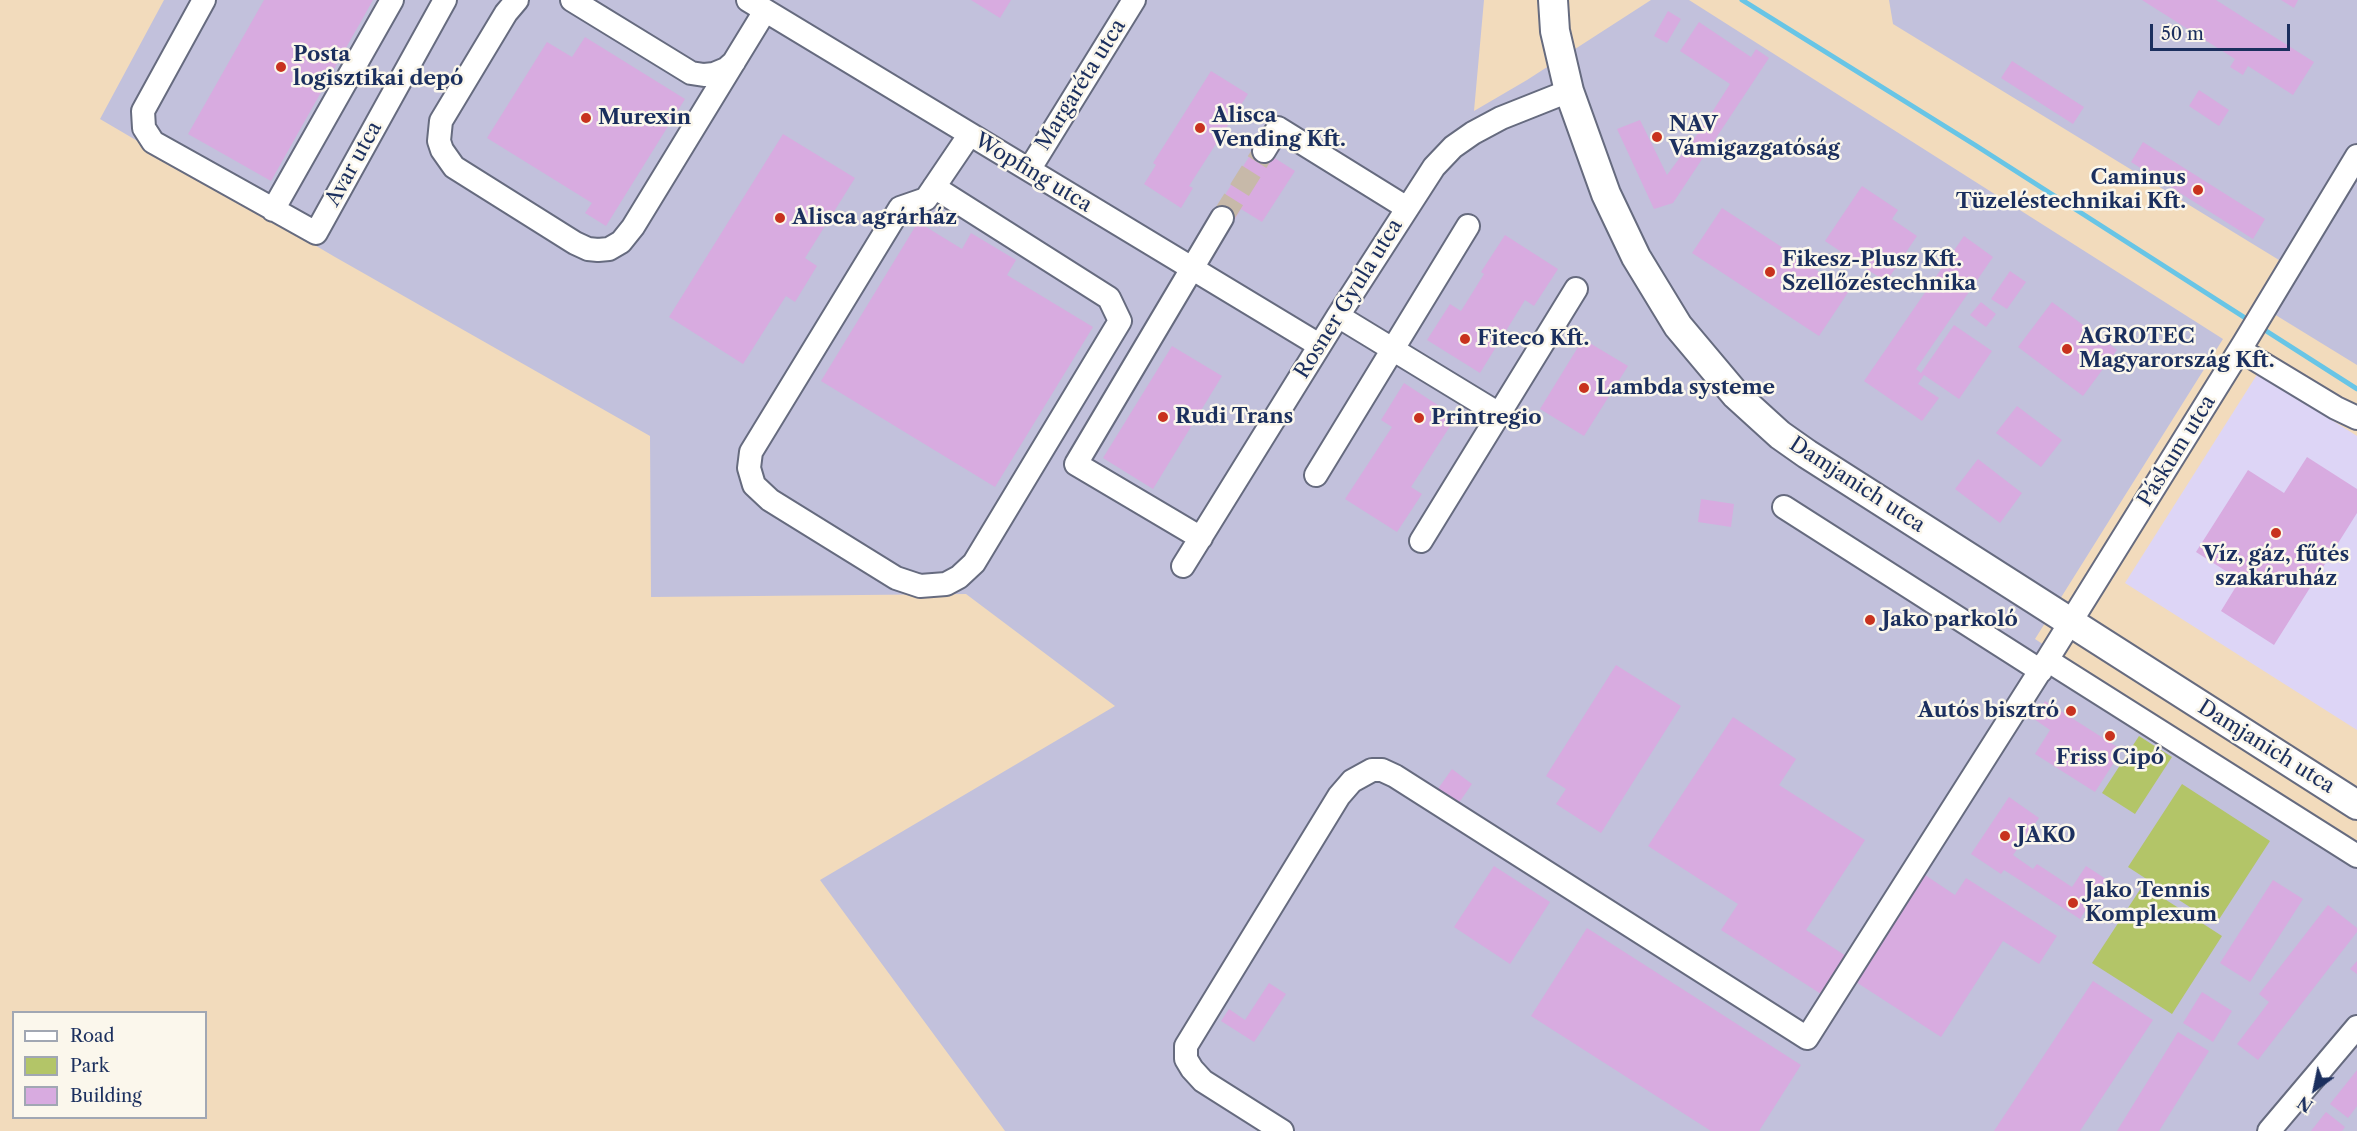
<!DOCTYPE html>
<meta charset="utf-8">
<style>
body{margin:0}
#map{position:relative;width:2357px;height:1131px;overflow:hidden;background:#f2dbbc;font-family:"Libre Caslon Text",serif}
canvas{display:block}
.legend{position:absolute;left:12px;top:1011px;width:195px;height:108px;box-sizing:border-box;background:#fbf7ec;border:2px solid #a1a7b3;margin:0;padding:8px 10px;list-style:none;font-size:18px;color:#1b2f5e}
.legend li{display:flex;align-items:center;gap:12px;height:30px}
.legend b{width:30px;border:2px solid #a1a7b3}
.north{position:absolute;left:2285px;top:1059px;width:60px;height:60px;-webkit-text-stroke:4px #fbf7ec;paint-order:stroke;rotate:213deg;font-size:16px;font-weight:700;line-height:24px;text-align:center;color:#1b2f5e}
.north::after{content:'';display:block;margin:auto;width:21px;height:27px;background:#1b2f5e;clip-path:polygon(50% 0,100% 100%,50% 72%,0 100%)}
.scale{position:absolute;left:2150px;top:24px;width:140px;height:27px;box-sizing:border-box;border:3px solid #1b2f5e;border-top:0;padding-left:8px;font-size:18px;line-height:21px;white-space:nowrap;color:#1b2f5e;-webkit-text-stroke:4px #fbf7ec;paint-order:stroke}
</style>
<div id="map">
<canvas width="2357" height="1131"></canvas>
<ul class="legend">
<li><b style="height:8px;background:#fff"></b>Road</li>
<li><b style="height:16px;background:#b3c568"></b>Park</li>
<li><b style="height:16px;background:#d8abe0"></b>Building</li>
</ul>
<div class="north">N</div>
<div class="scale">50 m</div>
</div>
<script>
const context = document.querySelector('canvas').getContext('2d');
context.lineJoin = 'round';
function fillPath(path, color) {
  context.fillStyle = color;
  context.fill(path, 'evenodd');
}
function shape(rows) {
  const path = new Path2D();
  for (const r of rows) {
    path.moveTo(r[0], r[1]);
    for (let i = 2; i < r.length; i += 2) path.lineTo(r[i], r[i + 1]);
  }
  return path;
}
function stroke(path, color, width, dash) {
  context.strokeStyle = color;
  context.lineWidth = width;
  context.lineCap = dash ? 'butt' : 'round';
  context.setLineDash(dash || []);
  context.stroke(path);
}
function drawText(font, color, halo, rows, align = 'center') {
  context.font = font + ' "Libre Caslon Text",serif';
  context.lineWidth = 5;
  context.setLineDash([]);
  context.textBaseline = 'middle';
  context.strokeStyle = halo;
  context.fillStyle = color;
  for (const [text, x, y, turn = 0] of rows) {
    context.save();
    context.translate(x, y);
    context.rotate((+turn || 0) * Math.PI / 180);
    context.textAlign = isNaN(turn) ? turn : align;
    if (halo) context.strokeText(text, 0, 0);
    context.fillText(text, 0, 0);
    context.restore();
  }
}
fillPath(shape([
 [2258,373,2357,436,2357,730,2125,583]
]), '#ddd5f6');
fillPath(shape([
 [164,0,1484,0,1474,111,1527,80,1651,0,1689,0,2223,339,2035,639,2357,850,2357,1131,1005,1131,820,880,1115,706,966,594,651,597,650,436,335,257,100,119],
 [1889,0,2357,0,2357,365,2256,303,2279,260,1893,24]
]), '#c2c1dc');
fillPath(shape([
 [2139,736,2172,757,2135,814,2102,793],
 [2182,784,2270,841,2216,924,2128,867],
 [2143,885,2222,936,2172,1014,2092,963]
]), '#b3c568');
stroke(shape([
 [1742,0,1975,145,2250,321],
 [2260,327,2357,389]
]), '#68c5e6', 5);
fillPath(shape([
 [264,0,373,0,271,181,188,134],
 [971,0,1011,0,1000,18],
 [2142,0,2216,0,2314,62,2293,95,2248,66,2243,75,2230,67,2235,59],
 [2281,0,2298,0,2294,8],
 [1668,11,1681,19,1667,43,1654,36],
 [1699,22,1751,57,1756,49,1769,58,1673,203,1654,209,1617,129,1640,120,1667,175,1704,125,1730,84,1680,51],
 [585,37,685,99,606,226,585,213,592,203,487,138,547,42,572,57],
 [2012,61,2084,107,2073,124,2001,78],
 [1211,71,1248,94,1189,186,1193,188,1181,208,1144,184,1156,165,1153,163],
 [2199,90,2229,110,2219,126,2189,106],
 [783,134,855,178,805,258,817,266,795,302,786,296,743,364,669,317],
 [2143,142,2265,219,2253,239,2131,162],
 [1256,146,1295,171,1262,222,1241,209,1232,224,1214,212],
 [1862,186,1898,210,1892,219,1917,236,1886,282,1825,241],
 [1722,208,1849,291,1819,336,1692,253],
 [918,222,962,249,971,233,1016,260,1007,275,1093,327,995,487,821,381],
 [1505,235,1558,269,1534,306,1525,300,1480,373,1427,340,1450,304,1461,311,1484,274,1481,272],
 [1964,236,1993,257,1916,369,1921,373,1954,325,1992,351,1959,399,1924,375,1918,384,1939,398,1922,421,1864,381],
 [2010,271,2026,282,2007,309,1991,299],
 [1981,302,1996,314,1986,327,1970,315],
 [2052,302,2117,350,2083,396,2018,347],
 [1583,339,1628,366,1584,436,1540,409],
 [1172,346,1222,376,1153,489,1103,458],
 [1404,383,1456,417,1411,487,1422,494,1397,532,1345,499,1392,427,1381,420],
 [2017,406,2062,440,2041,467,1996,433],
 [2307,457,2357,489,2357,513,2274,645,2221,611,2240,580,2196,552,2248,470,2284,493],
 [1978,459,2022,493,2000,523,1955,489],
 [1701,499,1734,504,1731,527,1698,522],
 [1616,665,1681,706,1601,833,1556,804,1566,789,1546,776],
 [2045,701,2122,750,2095,792,2035,754,2050,730,2034,719],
 [1733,717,1796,759,1779,785,1865,840,1806,930,1846,956,1821,994,1721,930,1738,904,1648,846],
 [1452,769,1472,784,1456,807,1435,793],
 [2009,797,2039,818,2013,855,2033,869,2037,864,2072,887,2086,866,2106,879,2080,919,2004,870,2001,874,1971,854],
 [1494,866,1550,902,1510,964,1454,927],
 [1925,875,1955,895,1966,878,2057,936,2039,964,2003,941,1941,1037,1856,982],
 [2273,880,2303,899,2250,982,2220,963],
 [2328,905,2357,928,2357,932,2258,1060,2237,1044,2269,1002,2259,994],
 [1587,928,1801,1065,1759,1131,1711,1131,1531,1016],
 [2357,961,2357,974,2350,969],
 [2093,981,2153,1020,2080,1131,1994,1131],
 [1269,983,1286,994,1254,1042,1221,1021,1229,1009,1245,1020],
 [2202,992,2232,1011,2213,1042,2183,1023],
 [2178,1032,2209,1051,2159,1131,2117,1131],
 [2357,1070,2357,1106,2348,1118,2330,1104],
 [2326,1112,2345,1127,2342,1131,2311,1131]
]), '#d8abe0');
stroke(shape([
 [1222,218,1264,151]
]), '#c7b9a9', 22, [22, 11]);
const minor = shape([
 [204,0,143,111,144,128,153,142,316,233,445,0],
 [517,0,506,13,441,121,439,141,442,150,454,167,575,243,588,249,598,250,609,249,621,242,633,227,765,11],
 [572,0,691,73,704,75,714,74,726,69,734,62],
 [748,0,1319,345],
 [1264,151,1278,128,1407,208],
 [2357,156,2244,343,2047,660,2357,856],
 [1029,170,1134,0],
 [934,187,1109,298,1120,321,974,563,959,577,946,584,920,586,896,578,770,500,754,485,749,468,751,452,900,208,926,199,970,134],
 [273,210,392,0],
 [1338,316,1499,414],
 [2240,350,2336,408,2357,418],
 [1316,475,1468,226],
 [1784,507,2041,671],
 [1201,538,1076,464,1222,218],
 [1421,541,1576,289],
 [1183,566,1338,316,1434,167,1453,147,1473,133,1501,118,1569,91],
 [1282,1131,1203,1081,1192,1069,1186,1059,1186,1046,1339,796,1352,781,1372,770,1382,770,1395,776,1807,1038,2047,660],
 [2269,1131,2357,1027]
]);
const major = shape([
 [1553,0,1555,31,1569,91,1606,194,1636,257,1678,326,1736,395,1780,435,1807,454,2357,805]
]);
stroke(minor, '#666b7f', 26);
stroke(major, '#666b7f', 32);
stroke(minor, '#fff', 22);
stroke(major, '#fff', 28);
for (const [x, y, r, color] of [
 [281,67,6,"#c8321e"],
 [586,118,6,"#c8321e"],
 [1200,128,6,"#c8321e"],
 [1657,137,6,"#c8321e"],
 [2198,190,6,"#c8321e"],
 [780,218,6,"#c8321e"],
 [1770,272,6,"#c8321e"],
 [1465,339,6,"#c8321e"],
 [2067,349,6,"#c8321e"],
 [1584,388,6,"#c8321e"],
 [1163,417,6,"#c8321e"],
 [1419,418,6,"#c8321e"],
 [2276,533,6,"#c8321e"],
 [1870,620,6,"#c8321e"],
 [2071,711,6,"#c8321e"],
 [2110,736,6,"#c8321e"],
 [2005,836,6,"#c8321e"],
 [2073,903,6,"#c8321e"]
]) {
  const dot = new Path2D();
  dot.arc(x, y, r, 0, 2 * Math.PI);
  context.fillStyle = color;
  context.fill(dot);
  stroke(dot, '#fbf7ec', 2);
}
drawText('bold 21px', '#1b2f5e', '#fbf7ec', [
 ["Posta",293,55],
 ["logisztikai depó",293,79],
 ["Alisca",1212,116],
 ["Vending Kft.",1212,140],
 ["Murexin",598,118],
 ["NAV",1669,125],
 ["Vámigazgatóság",1669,149],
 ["Caminus",2186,178,"right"],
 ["Tüzeléstechnikai Kft.",2186,202,"right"],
 ["Alisca agrárház",792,218],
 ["Fikesz-Plusz Kft.",1782,260],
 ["Szellőzéstechnika",1782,284],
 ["AGROTEC",2079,337],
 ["Magyarország Kft.",2079,361],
 ["Fiteco Kft.",1477,339],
 ["Lambda systeme",1596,388],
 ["Rudi Trans",1175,417],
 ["Printregio",1431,418],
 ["Víz, gáz, fűtés",2276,555,"center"],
 ["szakáruház",2276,579,"center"],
 ["Jako parkoló",1882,620],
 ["Autós bisztró",2059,711,"right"],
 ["Friss Cipó",2110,758,"center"],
 ["JAKO",2017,836],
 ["Jako Tennis",2085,891],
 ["Komplexum",2085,915]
], 'left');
drawText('21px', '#1b2f5e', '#fbf7ec', [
 ["Margaréta utca",1081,85,-58],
 ["Avar utca",354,164,-61],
 ["Wopfing utca",1033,173,31],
 ["Rosner Gyula utca",1349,299,-58],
 ["Páskum utca",2177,451,-58],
 ["Damjanich utca",1857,485,33],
 ["Damjanich utca",2266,747,32]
]);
</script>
